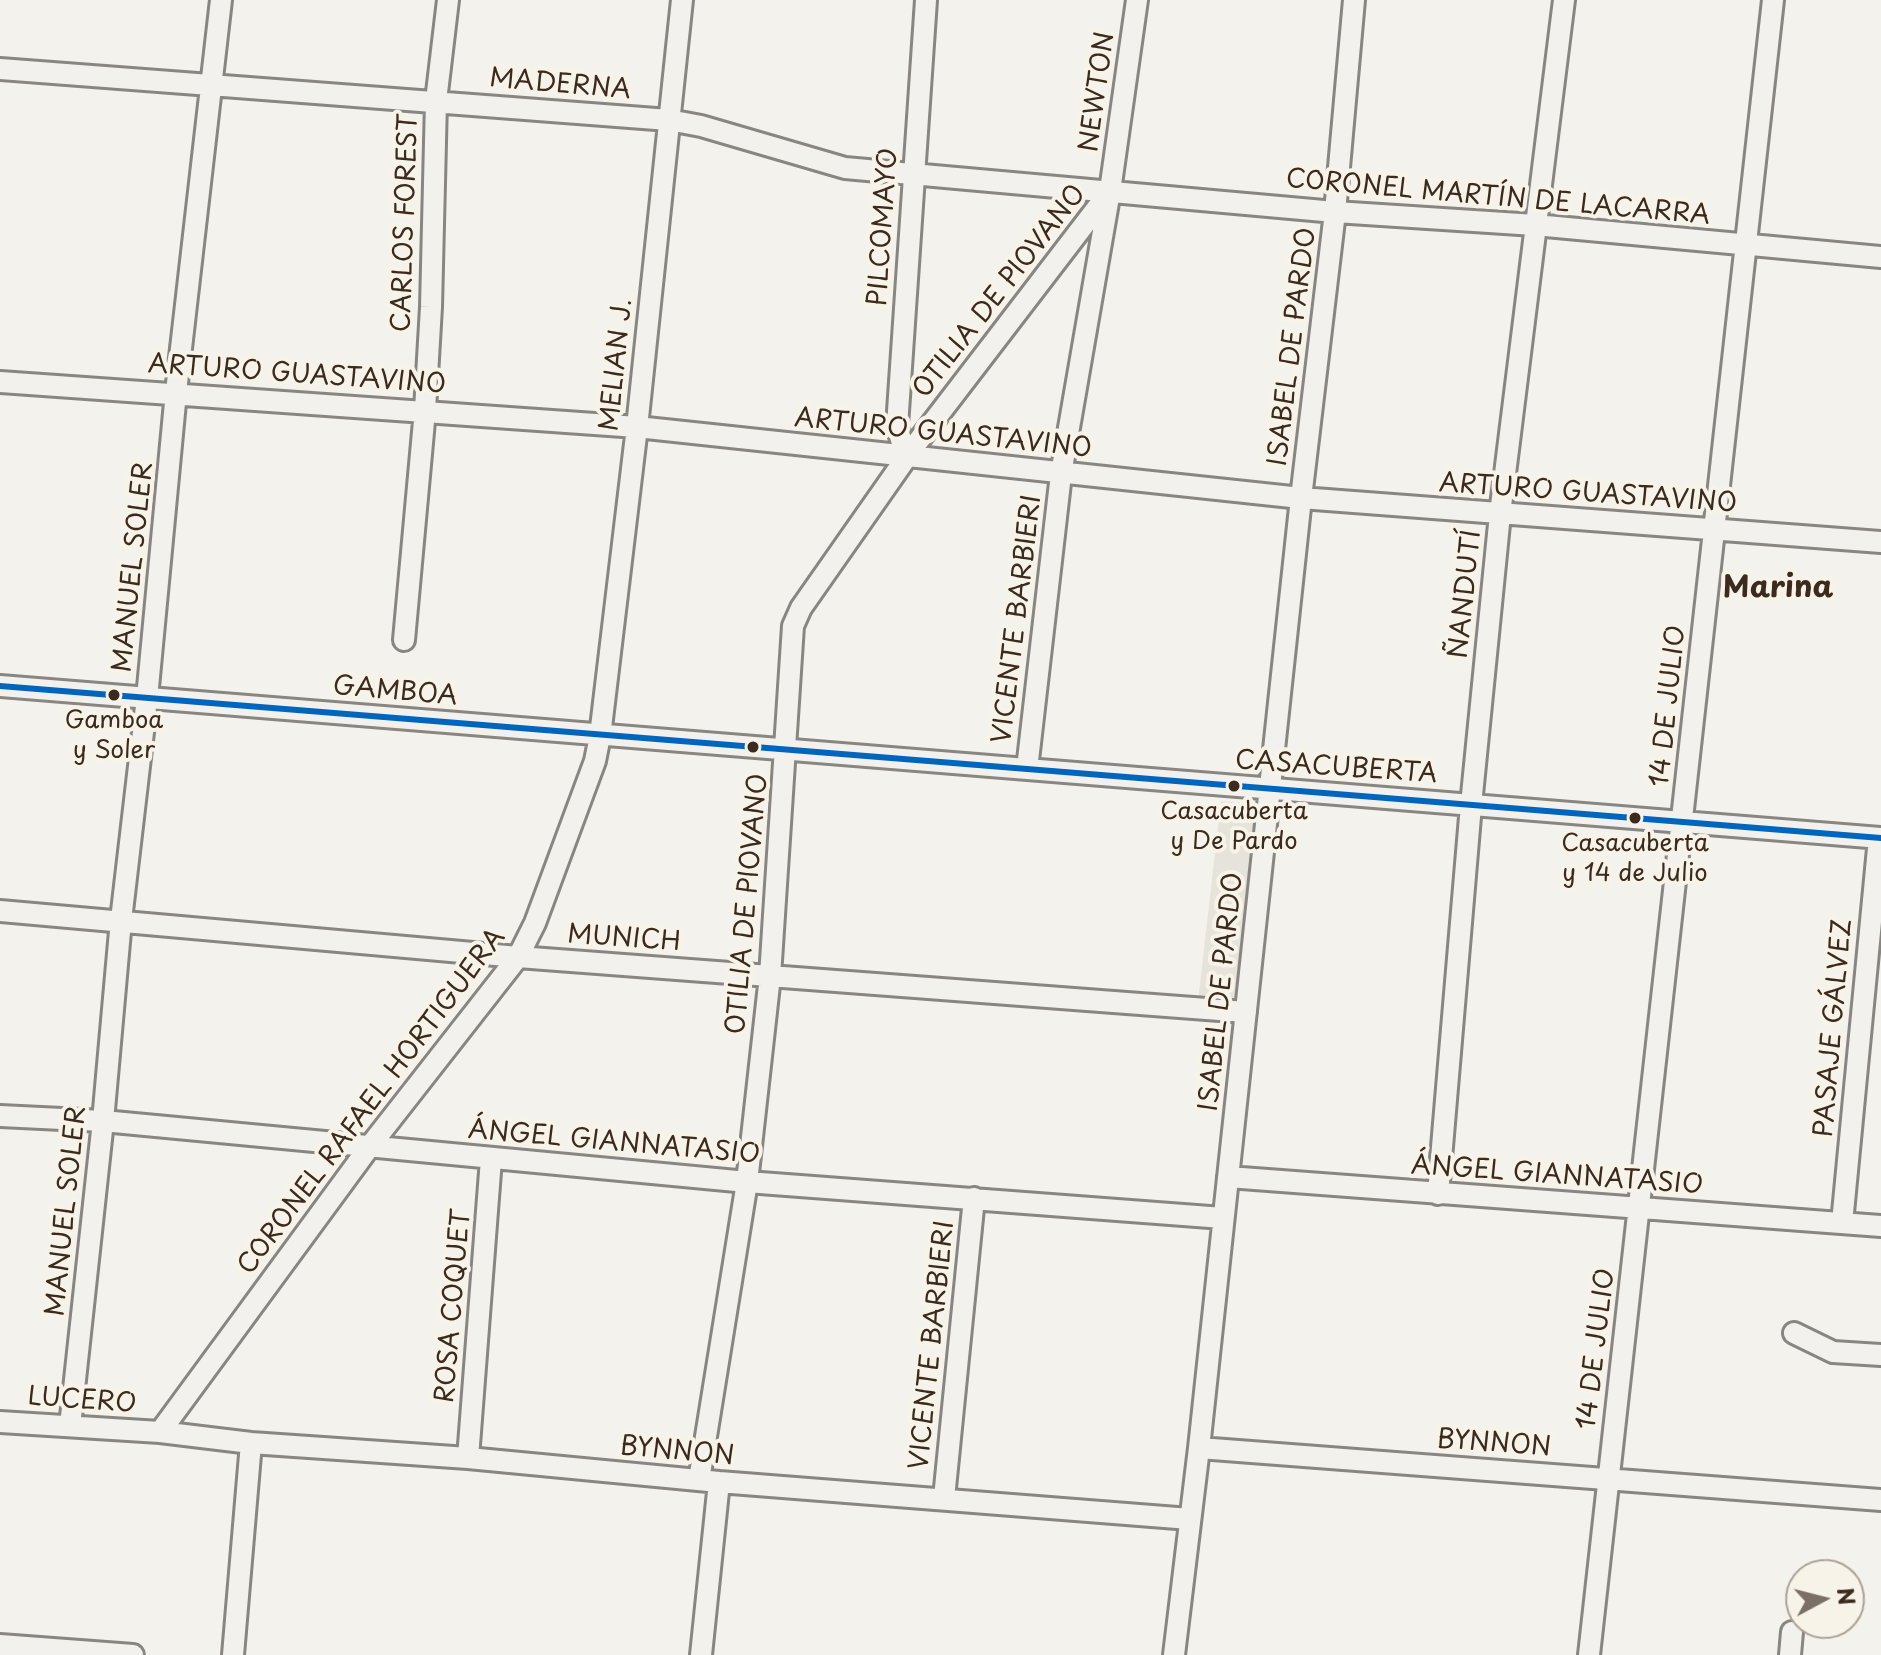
<!DOCTYPE html>
<meta charset="utf-8">
<style>
body{margin:0}
#map{position:relative;width:1881px;height:1655px;overflow:hidden;background:#f4f2ec;font-family:"Playpen Sans",sans-serif}
canvas{display:block}
.north{position:absolute;left:1785px;top:1559px;width:80px;height:80px;box-sizing:border-box;background:#f7f3e8;border:2px solid #aca397;border-radius:50%;rotate:83deg;font-size:22px;font-weight:700;line-height:32px;text-align:center;color:#3b2a1e}
.north::after{content:'';display:block;margin:auto;width:28px;height:36px;background:#7c7066;clip-path:polygon(50% 0,100% 100%,50% 72%,0 100%)}
</style>
<div id="map">
<canvas width="1881" height="1655"></canvas>
<div class="north">N</div>
</div>
<script>
const context = document.querySelector('canvas').getContext('2d');
context.lineJoin = 'round';
function fillPath(path, color) {
  context.fillStyle = color;
  context.fill(path, 'evenodd');
}
function shape(rows) {
  const path = new Path2D();
  for (const r of rows) {
    path.moveTo(r[0], r[1]);
    for (let i = 2; i < r.length; i += 2) path.lineTo(r[i], r[i + 1]);
  }
  return path;
}
function stroke(path, color, width, dash) {
  context.strokeStyle = color;
  context.lineWidth = width;
  context.lineCap = dash ? 'butt' : 'round';
  context.setLineDash(dash || []);
  context.stroke(path);
}
function drawText(font, color, halo, rows, align = 'center') {
  context.font = font + ' "Playpen Sans",sans-serif';
  context.lineWidth = 8;
  context.setLineDash([]);
  context.textBaseline = 'middle';
  context.strokeStyle = halo;
  context.fillStyle = color;
  for (const [text, x, y, turn = 0] of rows) {
    context.save();
    context.translate(x, y);
    context.rotate((+turn || 0) * Math.PI / 180);
    context.textAlign = isNaN(turn) ? turn : align;
    if (halo) context.strokeText(text, 0, 0);
    context.fillText(text, 0, 0);
    context.restore();
  }
}
fillPath(shape([
 [1221,801,1250,803,1261,811,1234,997,1227,1003,1198,1001]
]), '#e6e3da');
const minor = shape([
 [0,69,669,120,701,126,845,168,1335,212,1535,225,1881,257],
 [0,382,637,427,1301,498,1881,542],
 [906,457,897,426,926,0],
 [404,640,425,410,431,307,436,101,448,0],
 [0,686,1881,838],
 [1027,769,1061,474,1110,191,1137,0],
 [0,911,518,957,1246,1012],
 [0,1116,103,1121,747,1182,1223,1218],
 [1228,1177,1881,1226],
 [1438,1194,1471,805,1500,514,1564,0],
 [1842,1223,1879,838],
 [1794,1333,1833,1352,1881,1355],
 [0,1422,160,1432,251,1443,468,1458,719,1482,1190,1519],
 [70,1426,103,1121,121,920,147,698,176,392,221,0],
 [160,1432,370,1146,518,957,535,923,595,761,600,736,637,427,682,0],
 [1199,1448,1881,1500],
 [468,1458,491,1159],
 [699,1480,747,1182,770,976,793,626,801,608,913,448,1110,191],
 [944,1498,974,1198],
 [0,1645,133,1655],
 [233,1655,251,1443],
 [701,1655,719,1482],
 [1174,1655,1199,1448,1301,498,1335,212,1354,0],
 [1589,1655,1773,0],
 [1790,1655,1792,1632]
]);
stroke(minor, '#898580', 26);
stroke(minor, '#f2f1ed', 20);
stroke(shape([
 [0,686,1881,838]
]), '#0065bd', 6);
for (const [x, y, r, color] of [
 [114,695,7,"#3b2a1e"],
 [753,747,7,"#3b2a1e"],
 [1234,786,7,"#3b2a1e"],
 [1635,818,7,"#3b2a1e"]
]) {
  const dot = new Path2D();
  dot.arc(x, y, r, 0, 2 * Math.PI);
  context.fillStyle = color;
  context.fill(dot);
  stroke(dot, '#f7f3e8', 3);
}
drawText('24px', '#3b2a1e', '#f7f3e8', [
 ["Gamboa",114,721],
 ["y Soler",114,751],
 ["Casacuberta",1234,812],
 ["y De Pardo",1234,842],
 ["Casacuberta",1635,844],
 ["y 14 de Julio",1635,874]
]);
drawText('26px', '#3b2a1e', '#f7f3e8', [
 ["MADERNA",560,85,5],
 ["NEWTON",1098,92,-82],
 ["CORONEL MARTÍN DE LACARRA",1498,198,5],
 ["CARLOS FOREST",406,223,-88],
 ["PILCOMAYO",884,227,-86],
 ["OTILIA DE PIOVANO",1000,292,-52],
 ["ISABEL DE PARDO",1293,347,-83],
 ["MELIAN J.",617,365,-84],
 ["ARTURO GUASTAVINO",297,375,4],
 ["ARTURO GUASTAVINO",943,434,6],
 ["ARTURO GUASTAVINO",1588,494,4],
 ["MANUEL SOLER",134,567,-84],
 ["ÑANDUTÍ",1466,594,-84],
 ["VICENTE BARBIERI",1018,619,-83],
 ["GAMBOA",395,692,5],
 ["14 DE JULIO",1669,706,-84],
 ["CASACUBERTA",1336,768,4],
 ["OTILIA DE PIOVANO",748,904,-85],
 ["MUNICH",624,939,4],
 ["ISABEL DE PARDO",1222,992,-84],
 ["PASAJE GÁLVEZ",1834,1028,-85],
 ["CORONEL RAFAEL HORTIGUERA",372,1102,-53],
 ["ÁNGEL GIANNATASIO",614,1143,5],
 ["ÁNGEL GIANNATASIO",1557,1176,4],
 ["MANUEL SOLER",67,1211,-84],
 ["ROSA COQUET",454,1306,-85],
 ["VICENTE BARBIERI",933,1345,-84],
 ["14 DE JULIO",1597,1349,-83],
 ["LUCERO",82,1401,4],
 ["BYNNON",1494,1444,4],
 ["BYNNON",677,1452,5]
]);
drawText('bold 30px', '#3b2a1e', '#f7f3e8', [
 ["Marina",1778,589]
]);
</script>
